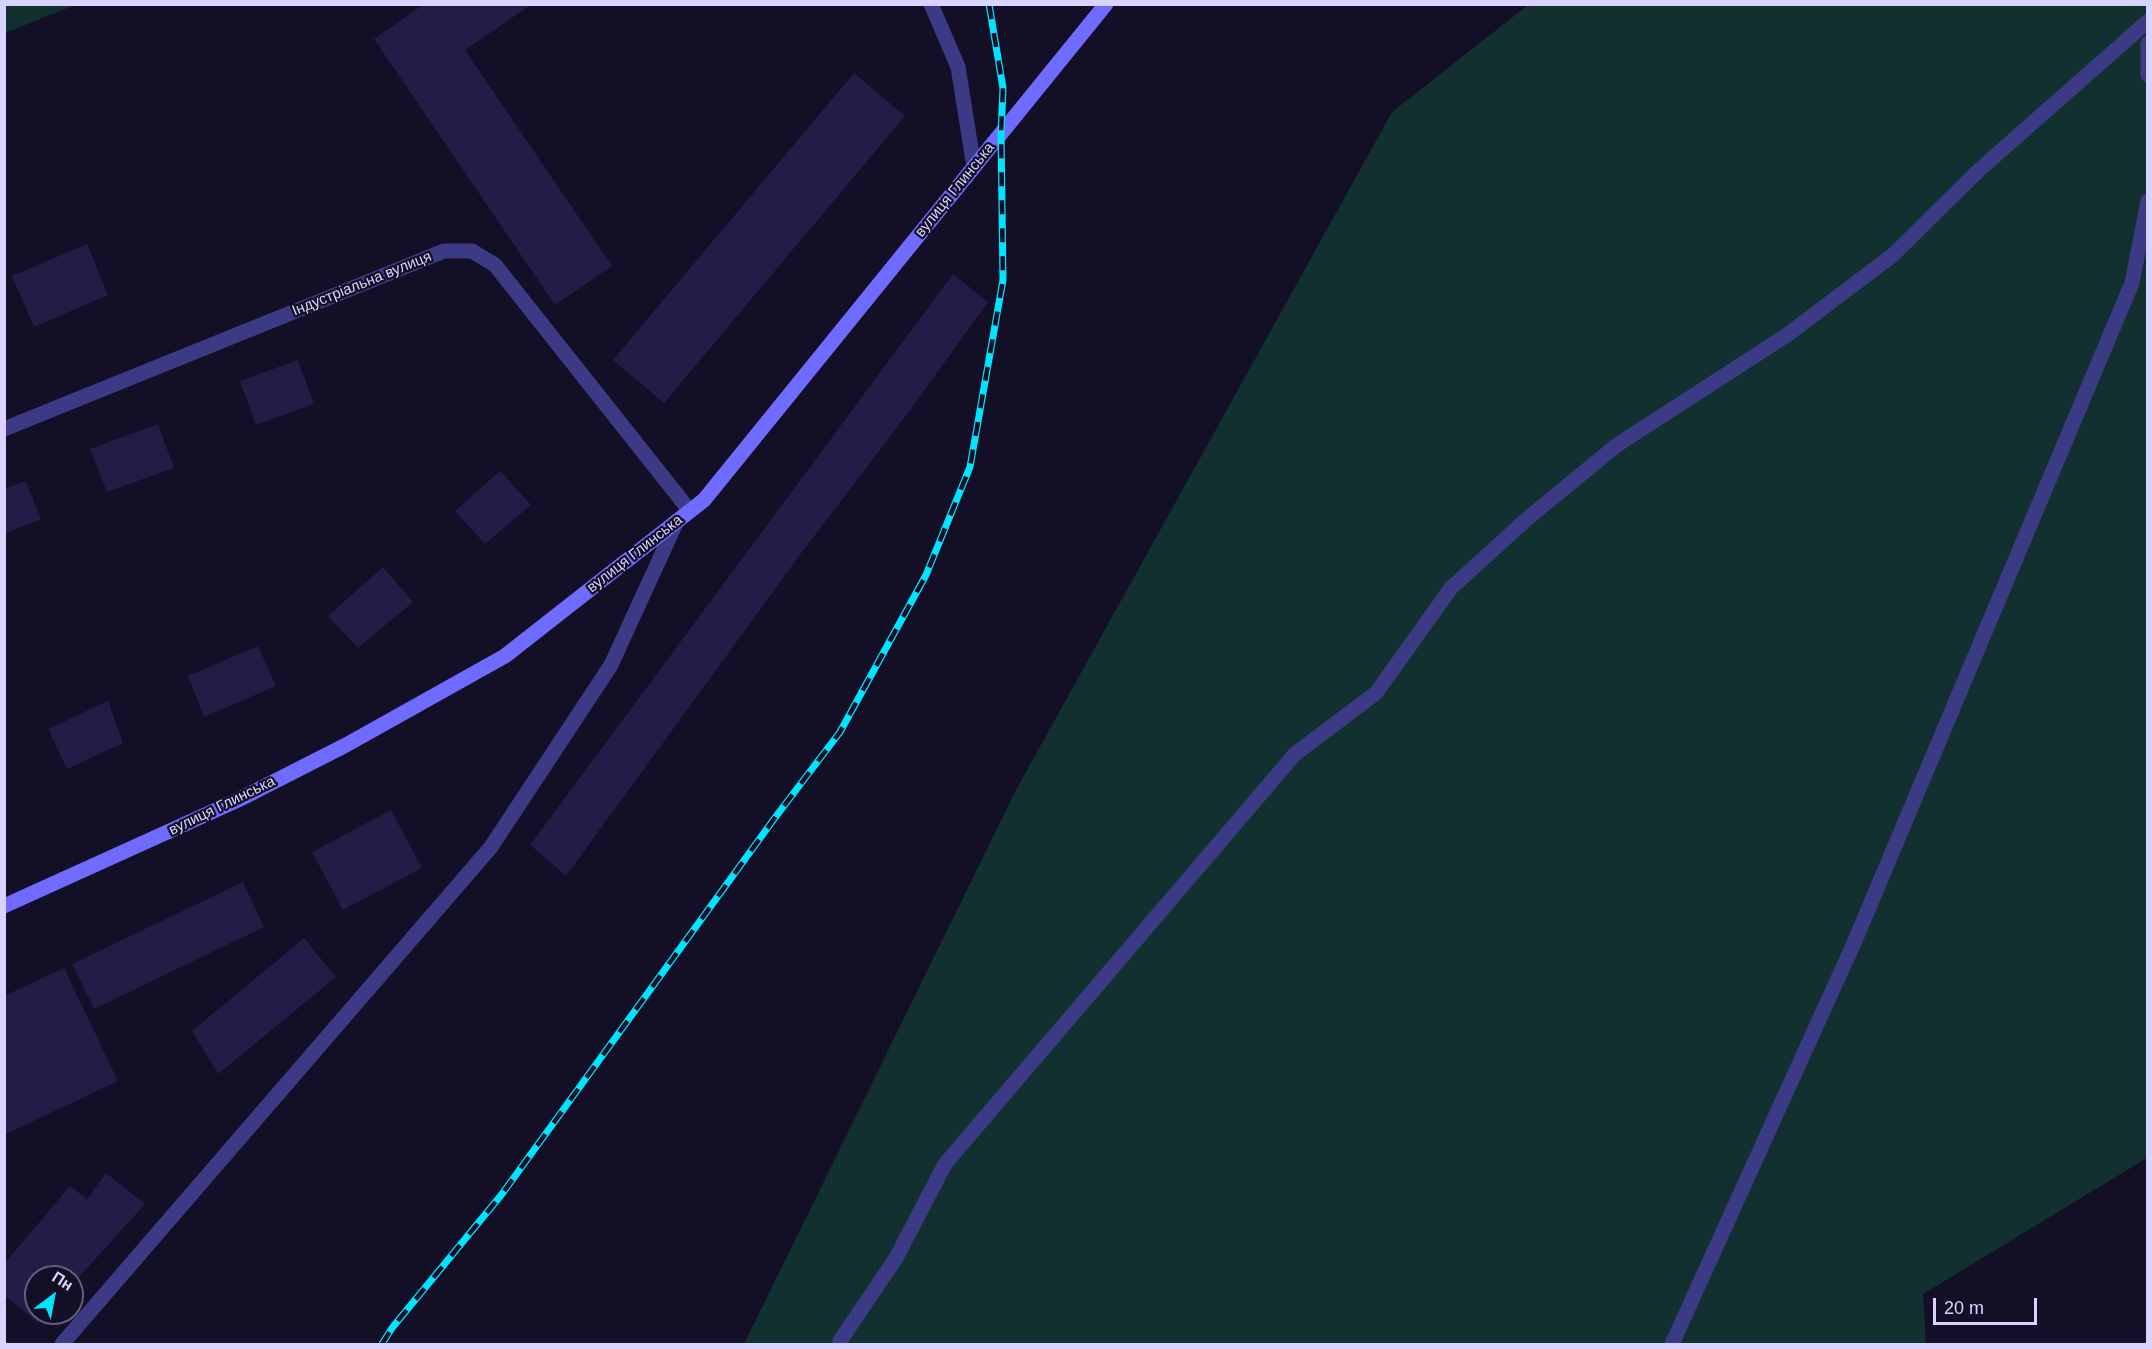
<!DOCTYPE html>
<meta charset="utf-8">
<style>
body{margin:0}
#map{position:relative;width:2152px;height:1349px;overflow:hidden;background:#130f26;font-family:Arial,sans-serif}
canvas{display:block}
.frame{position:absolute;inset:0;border:6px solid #d9d4ff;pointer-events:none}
.north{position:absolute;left:24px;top:1265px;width:60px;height:60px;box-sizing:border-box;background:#130f26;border:2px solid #625e7d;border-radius:50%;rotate:32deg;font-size:16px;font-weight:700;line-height:24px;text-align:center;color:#d9d4ff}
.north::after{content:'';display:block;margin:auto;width:21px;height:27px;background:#00e5ff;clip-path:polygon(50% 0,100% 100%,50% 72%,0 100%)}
.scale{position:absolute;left:1933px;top:1298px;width:104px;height:27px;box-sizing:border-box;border:3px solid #d9d4ff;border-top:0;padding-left:8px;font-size:18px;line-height:21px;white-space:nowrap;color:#d9d4ff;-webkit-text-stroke:4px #130f26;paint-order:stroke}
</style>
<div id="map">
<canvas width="2152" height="1349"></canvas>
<div class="frame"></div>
<div class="north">Пн</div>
<div class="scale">20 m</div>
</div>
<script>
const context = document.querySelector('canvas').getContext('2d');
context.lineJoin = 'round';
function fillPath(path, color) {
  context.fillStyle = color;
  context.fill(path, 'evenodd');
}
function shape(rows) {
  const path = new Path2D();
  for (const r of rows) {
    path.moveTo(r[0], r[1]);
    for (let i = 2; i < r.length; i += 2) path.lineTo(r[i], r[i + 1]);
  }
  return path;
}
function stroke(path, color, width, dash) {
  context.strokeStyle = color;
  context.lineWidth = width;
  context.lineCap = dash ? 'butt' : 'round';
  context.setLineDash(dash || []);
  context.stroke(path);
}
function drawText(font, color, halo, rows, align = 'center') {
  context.font = font + ' Arial,sans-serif';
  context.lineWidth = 4.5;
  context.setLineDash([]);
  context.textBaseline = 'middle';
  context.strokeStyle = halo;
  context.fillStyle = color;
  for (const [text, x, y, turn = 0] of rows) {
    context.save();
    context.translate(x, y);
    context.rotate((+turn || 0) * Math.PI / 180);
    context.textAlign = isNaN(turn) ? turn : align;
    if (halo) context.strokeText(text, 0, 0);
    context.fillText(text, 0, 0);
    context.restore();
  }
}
fillPath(shape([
 [4,5,5,4,75,5,5,33],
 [1528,5,2147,5,2147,1158,1923,1294,1926,1344,744,1344,1016,790,1392,112]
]), '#12302f');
fillPath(shape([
 [424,4,532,4,465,50,612,266,555,305,374,39],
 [854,73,905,116,664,403,613,360],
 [87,244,108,295,34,327,12,276],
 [953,274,988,302,908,413,802,552,566,876,530,845],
 [298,360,314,404,256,425,240,381],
 [158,424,174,468,107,492,90,449],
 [500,471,531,505,485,544,455,511],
 [26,481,41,519,4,534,4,489],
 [383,567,413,602,358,648,328,616],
 [258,646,276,686,204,717,188,676],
 [108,701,123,743,67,769,48,729],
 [391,810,422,868,343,910,312,852],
 [243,882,264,927,94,1009,72,964],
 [304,938,336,977,218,1074,192,1031],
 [64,968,118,1081,4,1135,4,996],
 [106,1173,145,1204,72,1285,72,1277,36,1277,36,1313,47,1313,38,1323,4,1295,4,1264,70,1186,87,1199]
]), '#241b47');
stroke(shape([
 [931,4,958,67,974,167],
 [2148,43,2148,75],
 [840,1344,840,1341,896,1258,945,1164,1295,754,1376,693,1451,588,1528,518,1617,445,1787,335,1893,255,1978,171,2148,21],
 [1672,1344,1854,943,2132,283,2148,201]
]), '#3d3a85', 15);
stroke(shape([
 [4,429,444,251,472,251,495,265,690,511],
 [62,1344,491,847,611,665,677,521]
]), '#3d3a85', 15);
stroke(shape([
 [4,906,238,800,346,745,505,656,704,500,1106,4]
]), '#6f6bff', 15);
const rail = shape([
 [382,1344,392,1328,502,1194,774,819,840,732,926,575,970,467,1003,280,1001,133,1003,88,989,4]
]);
stroke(rail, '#00e5ff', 7);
stroke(rail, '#130f26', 4.5, [14]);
drawText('15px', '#d9d4ff', '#130f26', [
 ["вулиця Глинська",955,190,-51],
 ["Індустріальна вулиця",362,284,-22],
 ["вулиця Глинська",635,554,-38],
 ["вулиця Глинська",222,806,-26]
]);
</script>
